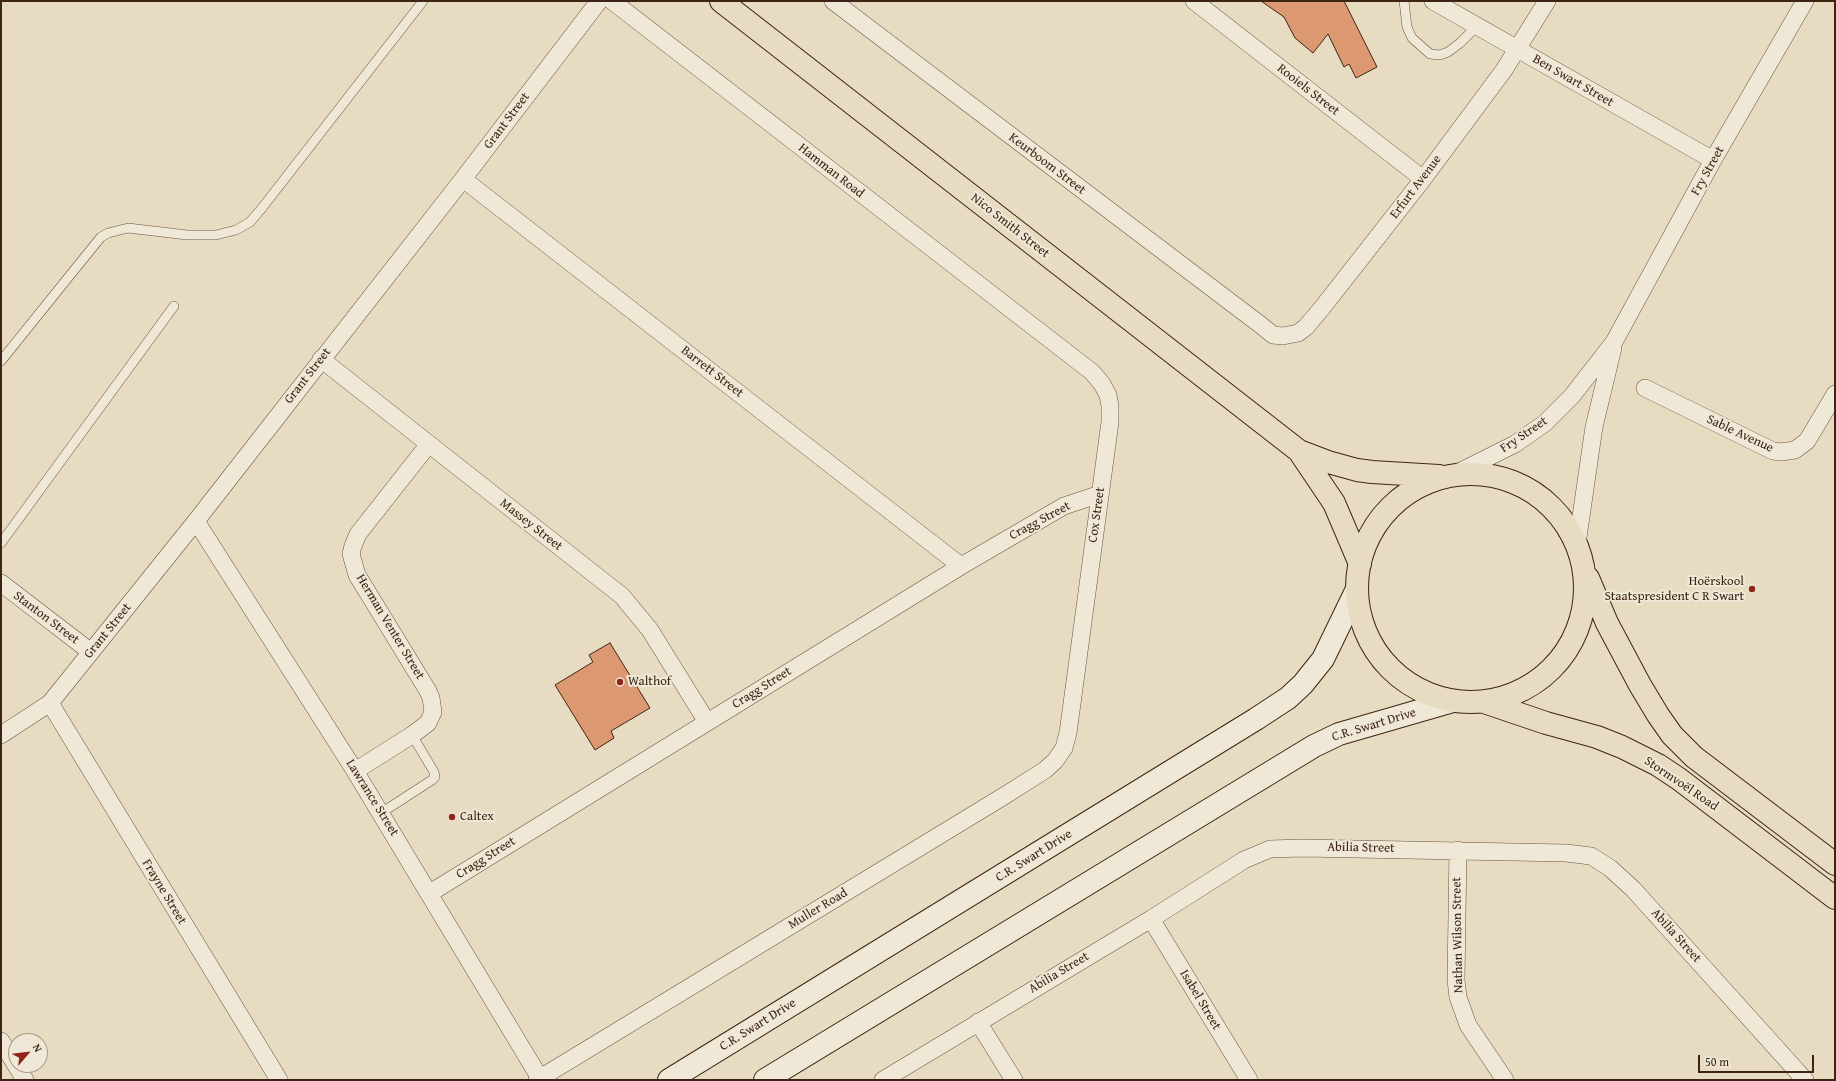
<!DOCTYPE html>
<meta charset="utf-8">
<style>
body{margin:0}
#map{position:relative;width:1836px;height:1081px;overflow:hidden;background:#e7dcc2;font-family:"Gentium Book Plus",serif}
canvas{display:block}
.frame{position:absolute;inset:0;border:2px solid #3e2414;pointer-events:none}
.north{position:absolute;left:8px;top:1033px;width:40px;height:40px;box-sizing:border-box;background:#efe8d7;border:1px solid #a89a89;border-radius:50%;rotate:62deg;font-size:11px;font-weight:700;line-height:16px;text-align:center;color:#3e2414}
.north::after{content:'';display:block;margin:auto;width:14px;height:18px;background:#8f2418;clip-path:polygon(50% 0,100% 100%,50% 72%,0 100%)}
.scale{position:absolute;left:1698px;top:1055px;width:116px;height:18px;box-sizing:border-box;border:2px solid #3e2414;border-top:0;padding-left:5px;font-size:12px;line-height:14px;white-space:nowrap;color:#3e2414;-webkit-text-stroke:3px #efe8d7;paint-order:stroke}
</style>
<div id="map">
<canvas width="1836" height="1081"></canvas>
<div class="frame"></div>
<div class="north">N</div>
<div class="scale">50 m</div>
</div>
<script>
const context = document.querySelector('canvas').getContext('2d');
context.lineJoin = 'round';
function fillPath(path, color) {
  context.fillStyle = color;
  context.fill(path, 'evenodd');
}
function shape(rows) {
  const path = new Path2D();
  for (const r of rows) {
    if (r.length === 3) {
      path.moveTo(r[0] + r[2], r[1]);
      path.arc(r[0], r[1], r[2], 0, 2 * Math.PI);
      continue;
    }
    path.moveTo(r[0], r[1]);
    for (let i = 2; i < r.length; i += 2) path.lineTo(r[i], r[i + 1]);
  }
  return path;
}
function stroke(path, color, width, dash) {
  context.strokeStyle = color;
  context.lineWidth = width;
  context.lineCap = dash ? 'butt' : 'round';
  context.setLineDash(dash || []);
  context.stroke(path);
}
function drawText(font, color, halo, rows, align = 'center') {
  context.font = font + ' "Gentium Book Plus",serif';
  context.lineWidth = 4;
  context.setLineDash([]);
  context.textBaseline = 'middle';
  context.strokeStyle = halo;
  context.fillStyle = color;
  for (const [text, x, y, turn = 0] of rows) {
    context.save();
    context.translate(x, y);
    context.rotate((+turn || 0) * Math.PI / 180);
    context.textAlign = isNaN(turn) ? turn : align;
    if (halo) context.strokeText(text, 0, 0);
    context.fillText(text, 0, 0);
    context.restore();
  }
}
const building = shape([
 [1261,1,1344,1,1377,67,1356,78,1349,64,1344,67,1328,34,1313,53,1295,38,1284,17,1261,1],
 [610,643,650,708,611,731,614,738,595,750,555,685,593,662,589,655,610,643]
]);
fillPath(building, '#dc9871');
stroke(building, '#3e2414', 1);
const lane = shape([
 [1404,1,1407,27,1412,38,1430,54,1440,55,1448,52,1460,43,1477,26],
 [1,361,71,274,101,237,108,233,128,228,187,235,216,235,236,230,250,222,262,208,423,1],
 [1,543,174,306],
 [381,813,432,780,435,777,434,772,412,735]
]);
const street = shape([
 [833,1,1262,326,1273,335,1283,336,1298,333,1306,327,1322,308,1423,179,1504,70,1547,1],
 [1194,1,1423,179],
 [1433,1,1713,160],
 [463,179,961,566],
 [321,359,622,596,650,630,707,722],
 [1645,388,1773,451,1781,452,1795,450,1807,441,1835,394],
 [1453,475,1515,444,1545,423,1572,396,1614,342,1713,160,1805,1],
 [196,521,355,771,541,1080],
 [1577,544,1594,427,1613,348],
 [1,583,91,652],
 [50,703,279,1080],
 [1,735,50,703,196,521,463,179,599,1],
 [355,771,412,735,428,723,433,712,431,698,428,691,357,575,351,554,353,546,358,534,429,444],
 [1458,850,1456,980,1458,997,1468,1025,1505,1080],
 [430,893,961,566,1064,506,1100,494],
 [1151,919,1249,1080],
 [978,1022,1014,1080],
 [1,1041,25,1080],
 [537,1080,1004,796,1045,770,1055,761,1064,748,1068,733,1110,422,1110,406,1108,395,1102,384,1092,372,612,1],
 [883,1080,1151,919,1244,860,1270,849,1302,848,1566,853,1591,856,1610,868,1633,889,1805,1080]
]);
const secondary = shape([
 [669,1080,1256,719,1288,698,1303,684,1323,659,1357,589],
 [765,1080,1314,746,1339,734,1453,701]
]);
const primary = shape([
 [721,1,1299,451,1334,503,1360,564],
 [1299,451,1328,462,1357,470,1372,472,1439,476],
 [1471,588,114],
 [1588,578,1607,623,1640,685,1658,715,1672,735,1694,757,1835,864],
 [1484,702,1546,723,1597,737,1622,747,1658,765,1679,779,1835,898]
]);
stroke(lane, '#685240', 10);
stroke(street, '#685240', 18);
stroke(secondary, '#3e2414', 24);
stroke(primary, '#3e2414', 24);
stroke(lane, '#efe8d7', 9);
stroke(street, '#efe8d7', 17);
stroke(secondary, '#efe8d7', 22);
stroke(primary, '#e7dcc2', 22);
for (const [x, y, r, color] of [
 [1752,589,4,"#8f2418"],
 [620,682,4,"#8f2418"],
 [452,817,4,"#8f2418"]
]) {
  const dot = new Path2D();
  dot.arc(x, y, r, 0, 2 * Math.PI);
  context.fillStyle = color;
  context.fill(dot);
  stroke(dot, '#efe8d7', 1.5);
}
drawText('13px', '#3e2414', '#efe8d7', [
 ["Ben Swart Street",1573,81,30],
 ["Rooiels Street",1308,90,38],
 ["Grant Street",507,121,-53],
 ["Keurboom Street",1047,164,37],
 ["Hamman Road",831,171,38],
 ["Fry Street",1708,171,-61],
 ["Erfurt Avenue",1416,187,-53],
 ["Nico Smith Street",1010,226,38],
 ["Barrett Street",712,372,38],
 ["Grant Street",308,376,-52],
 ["Sable Avenue",1740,434,25],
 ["Fry Street",1524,435,-34],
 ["Cox Street",1097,515,-82],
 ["Cragg Street",1040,521,-28],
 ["Massey Street",531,525,38],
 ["Stanton Street",46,618,37],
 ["Herman Venter Street",390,627,59],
 ["Grant Street",108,631,-51],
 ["Cragg Street",762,688,-32],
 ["C.R. Swart Drive",1374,725,-17],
 ["Stormvoël Road",1681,784,34],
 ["Lawrance Street",372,798,58],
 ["Abilia Street",1361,848,1],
 ["C.R. Swart Drive",1034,856,-32],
 ["Cragg Street",486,858,-32],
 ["Frayne Street",164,892,59],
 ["Muller Road",818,909,-31],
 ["Nathan Wilson Street",1458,935,-91],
 ["Abilia Street",1676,936,48],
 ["Abilia Street",1059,973,-31],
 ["Isabel Street",1200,1000,59],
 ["C.R. Swart Drive",758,1025,-32]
]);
drawText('13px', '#3e2414', '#efe8d7', [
 ["Hoërskool",1744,582,"right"],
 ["Staatspresident C R Swart",1744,597,"right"],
 ["Walthof",628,682],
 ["Caltex",460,817]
], 'left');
</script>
